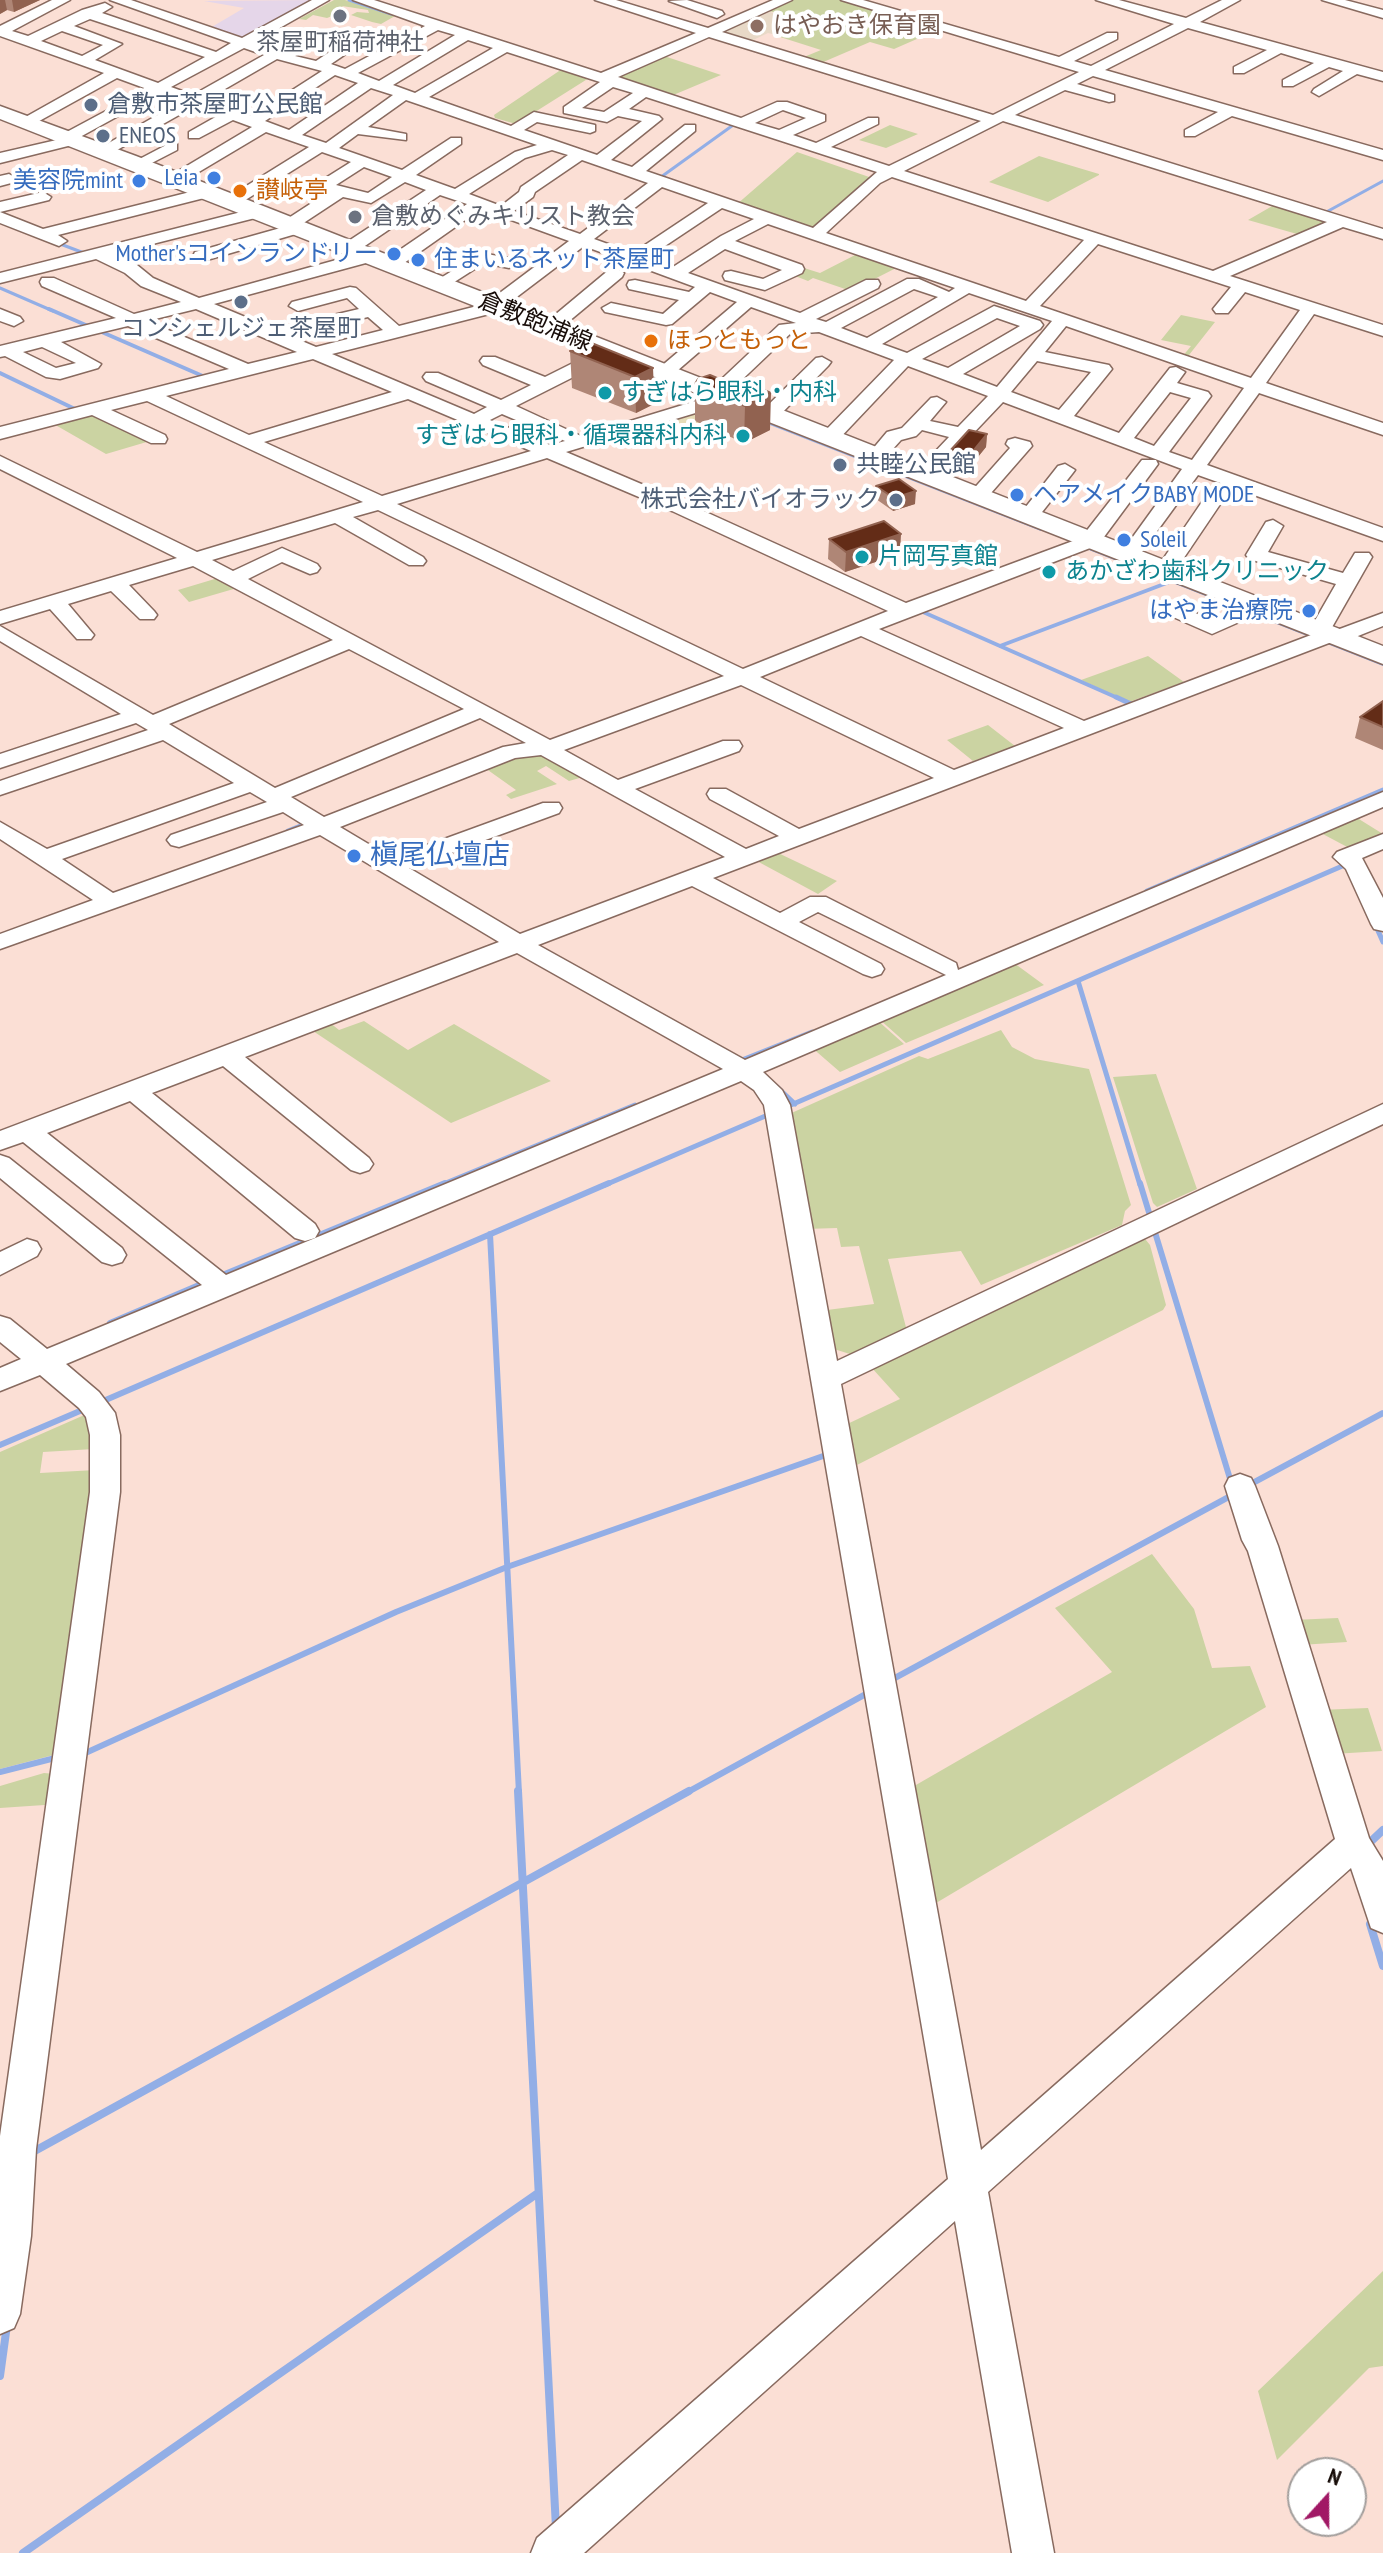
<!DOCTYPE html>
<meta charset="utf-8">
<style>
body{margin:0}
#map{position:relative;width:1383px;height:2553px;overflow:hidden;background:#fbdfd5;font-family:"PT Sans Narrow",sans-serif}
canvas{display:block}
.north{position:absolute;left:1287px;top:2457px;width:80px;height:80px;box-sizing:border-box;background:#fff;border:2px solid #a29e9c;border-radius:50%;rotate:21deg;font-size:22px;font-weight:700;line-height:32px;text-align:center;color:#170c08}
.north::after{content:'';display:block;margin:auto;width:28px;height:36px;background:#a11865;clip-path:polygon(50% 0,100% 100%,50% 72%,0 100%)}
</style>
<div id="map">
<canvas width="1383" height="2553"></canvas>
<div class="north">N</div>
</div>
<script>
const context = document.querySelector('canvas').getContext('2d');
context.lineJoin = 'round';
function fillPath(path, color) {
  context.fillStyle = color;
  context.fill(path, 'evenodd');
}
function shape(rows) {
  const path = new Path2D();
  for (const r of rows) {
    path.moveTo(r[0], r[1]);
    for (let i = 2; i < r.length; i += 2) path.lineTo(r[i], r[i + 1]);
  }
  return path;
}
function stroke(path, color, width, dash) {
  context.strokeStyle = color;
  context.lineWidth = width;
  context.lineCap = dash ? 'butt' : 'round';
  context.setLineDash(dash || []);
  context.stroke(path);
}
function drawText(font, color, halo, rows, align = 'center') {
  context.font = font + ' "PT Sans Narrow","Noto Sans JP",sans-serif';
  context.lineWidth = 8;
  context.setLineDash([]);
  context.textBaseline = 'middle';
  context.strokeStyle = halo;
  context.fillStyle = color;
  for (const [text, x, y, turn = 0] of rows) {
    context.save();
    context.translate(x, y);
    context.rotate((+turn || 0) * Math.PI / 180);
    context.textAlign = isNaN(turn) ? turn : align;
    if (halo) context.strokeText(text, 0, 0);
    context.fillText(text, 0, 0);
    context.restore();
  }
}
fillPath(shape([
 [316,0,245,39,210,28,244,8,204,1]
]), '#e5d6e9');
fillPath(shape([
 [770,12,810,24,776,35,768,33,749,42,716,32]
]), '#e8d9c7');
fillPath(shape([
 [334,0,345,0,395,16,381,24,372,22,351,15,357,12,369,13,368,10,342,6,345,10,336,11,340,13,327,18,313,15,306,20,299,19],
 [789,0,843,0,942,28,894,49,870,42,821,63,804,57,821,50,777,36,811,24,766,10],
 [661,55,721,75,671,96,615,78],
 [562,69,589,78,516,124,495,118,494,115],
 [890,125,918,134,886,148,859,140],
 [797,152,872,178,815,229,736,205],
 [1039,156,1099,174,1099,175,1048,202,989,182],
 [1274,205,1325,222,1297,234,1248,220],
 [859,253,898,267,851,291,813,278,808,281,790,274,804,268,820,273],
 [1181,315,1215,322,1189,355,1191,360,1182,357,1191,346,1161,340],
 [91,413,150,441,106,454,52,423],
 [218,578,237,588,189,602,178,590],
 [1148,656,1184,682,1129,702,1081,680],
 [988,725,1015,746,973,761,947,740],
 [515,756,544,756,583,777,569,781,546,766,537,771,557,784,511,799,506,795,516,790,485,768],
 [1354,816,1383,834,1351,849,1319,832],
 [776,852,837,881,818,894,755,860],
 [1014,963,1044,985,906,1043,878,1018],
 [876,1019,904,1044,840,1072,810,1046],
 [364,1021,408,1050,454,1024,551,1081,451,1123,310,1029,329,1022,339,1030],
 [1001,1030,1012,1047,1035,1059,1089,1069,1131,1205,1125,1211,1122,1225,981,1285,961,1251,888,1259,907,1331,853,1355,834,1349,827,1310,874,1304,859,1246,841,1247,837,1228,805,1229,787,1115,919,1056,928,1059],
 [1156,1074,1197,1189,1157,1207,1153,1203,1113,1077],
 [1141,1234,1150,1245,1166,1305,1163,1310,849,1469,841,1427,900,1399,871,1367],
 [89,1413,94,1449,43,1452,40,1473,96,1470,65,1752,0,1769,0,1452],
 [1152,1554,1194,1609,1212,1668,1250,1666,1266,1707,931,1906,909,1789,1112,1672,1055,1608],
 [1338,1618,1347,1642,1300,1645,1293,1620],
 [1368,1708,1382,1751,1333,1754,1319,1710],
 [44,1773,55,1774,59,1804,0,1808,0,1786],
 [1383,2271,1383,2366,1369,2368,1277,2460,1258,2391]
]), '#cbd3a2');
fillPath(shape([
 [716,405,741,413,665,436,657,433,623,444,609,437]
]), '#e6dcb7');
stroke(shape([
 [349,0,391,14],
 [661,177,736,123],
 [1319,216,1383,181],
 [55,242,84,253],
 [0,288,53,311]
]), '#92aee6', 3);
stroke(shape([
 [49,309,205,377],
 [0,373,77,410],
 [765,421,1041,529],
 [1089,548,1383,664],
 [923,612,1120,699],
 [1000,646,1172,581]
]), '#92aee6', 4);
stroke(shape([
 [1116,697,1131,704],
 [288,831,303,825],
 [1147,891,1383,790],
 [1375,924,1383,942],
 [1078,981,1140,1185],
 [737,1062,812,1032],
 [777,1087,795,1104],
 [784,1108,1347,864],
 [441,1185,635,1105],
 [605,1185,770,1114]
]), '#92aee6', 5);
stroke(shape([
 [1140,1183,1231,1482],
 [490,1234,519,1793],
 [220,1276,445,1183],
 [110,1323,206,1282],
 [101,1402,609,1183],
 [0,1445,87,1408],
 [1249,1485,1383,1413],
 [893,1679,1236,1493],
 [81,1755,396,1612,507,1567,826,1455,825,1450],
 [0,1772,59,1757],
 [686,1793,864,1695]
]), '#92aee6', 6);
stroke(shape([
 [518,1791,556,2528],
 [1365,1847,1383,1830],
 [1370,1924,1383,1966],
 [31,2153,689,1791],
 [0,2376,7,2325],
 [23,2553,538,2193]
]), '#92aee6', 8);
const minor = shape([
 [52,0,70,0,12,31,28,36,82,10,105,3,112,7,102,13,216,52,231,43,110,0,131,0,242,38,312,0,329,0,255,42,282,51,309,36,331,38,331,44,316,44,295,56,316,61,349,39,359,39,359,45,331,64,345,69,425,26,353,0,374,0,601,73,696,33,595,0,616,0,708,28,773,0,792,0,722,32,993,115,1079,72,841,0,863,0,1059,57,1107,33,1117,33,1117,39,1074,61,1091,66,1174,24,1096,0,1119,0,1186,18,1222,0,1240,0,1200,22,1383,72,1383,81,1357,74,1319,96,1312,92,1314,89,1343,71,1329,67,1293,86,1283,86,1283,80,1314,63,1281,53,1244,73,1234,73,1234,67,1267,50,1188,28,1105,70,1383,150,1383,160,1232,116,1195,136,1185,136,1185,130,1218,112,1093,76,1077,84,1114,95,1114,101,1109,102,1065,90,1015,115,1383,229,1383,239,1343,227,1230,276,1383,325,1383,336,1314,314,1266,383,1383,423,1383,435,1259,393,1207,465,1383,528,1383,541,1198,475,1136,560,1122,560,1119,556,1182,469,1003,402,930,479,923,481,913,475,949,437,922,430,916,436,901,440,882,461,868,461,866,457,887,432,902,428,931,398,937,397,946,402,930,421,958,427,988,396,908,366,836,442,822,442,820,438,822,434,894,360,819,332,790,334,728,393,735,398,732,402,566,452,686,503,906,603,1081,538,1142,460,1156,460,1158,464,1098,545,879,629,1084,721,1311,635,1309,631,1336,584,1249,559,1246,555,1266,522,1273,520,1283,526,1268,552,1343,573,1355,553,1369,553,1372,557,1331,629,1337,630,1383,613,1383,626,1343,642,1329,643,713,878,780,913,810,897,826,897,956,963,958,970,1383,792,1383,807,763,1072,782,1090,790,1105,837,1361,1383,1104,1383,1124,841,1384,981,2150,1335,1839,1248,1551,1242,1540,1225,1486,1229,1478,1240,1474,1251,1478,1255,1486,1278,1546,1369,1838,1383,1861,1383,1933,1371,1928,1351,1868,988,2192,1054,2553,1012,2553,955,2221,584,2553,531,2553,537,2538,948,2179,764,1105,754,1090,741,1081,66,1364,99,1392,115,1413,120,1435,120,1492,36,2149,31,2236,20,2314,14,2328,0,2334,0,2136,90,1492,90,1435,86,1417,79,1408,40,1375,0,1391,0,1368,21,1359,0,1342,0,1316,10,1319,47,1349,202,1285,23,1142,0,1150,0,1131,499,942,320,835,0,949,0,934,93,900,0,839,0,822,47,849,234,783,163,740,0,795,0,781,148,730,136,723,0,768,0,754,121,714,0,641,0,626,153,715,333,640,193,566,129,585,154,611,157,615,154,619,140,619,111,591,68,604,94,635,91,639,77,639,50,609,0,624,0,611,177,558,0,469,0,456,197,552,363,502,147,401,111,410,165,435,167,439,165,443,151,443,92,415,0,439,0,427,229,369,128,326,61,342,101,364,98,368,60,379,46,377,5,356,0,357,0,346,116,318,42,286,40,282,42,278,54,278,134,314,181,302,141,286,125,273,96,259,0,283,0,273,261,207,267,209,267,215,113,254,137,265,153,278,199,298,365,252,377,252,379,256,377,260,214,304,274,329,359,309,347,298,298,311,289,306,292,302,350,287,356,288,399,326,485,304,569,241,481,209,397,268,385,268,383,264,385,260,467,204,440,195,356,252,344,252,342,248,344,244,426,190,405,182,371,203,343,197,302,224,308,228,306,231,207,260,195,260,193,256,195,252,284,227,284,221,327,193,316,190,316,184,351,162,322,152,239,204,227,204,227,198,309,147,266,132,182,182,170,182,170,176,252,127,233,120,199,138,189,138,189,132,219,115,195,106,110,154,100,154,100,148,182,101,160,93,80,137,83,140,80,143,0,163,0,153,61,139,63,134,147,89,117,78,32,125,22,125,22,119,104,73,0,36,0,26,52,0],
 [90,19,205,57,158,83,95,60,122,44,74,26,90,19],
 [438,30,455,35,379,81,358,73,438,30],
 [62,31,103,45,82,56,41,41,62,31],
 [709,37,981,121,889,166,831,147,878,124,878,118,868,118,816,143,793,135,825,121,825,115,787,102,777,102,741,118,618,77,709,37],
 [468,40,493,48,415,93,393,85,468,40],
 [244,48,264,55,193,95,171,87,244,48],
 [507,52,600,82,564,107,564,113,607,122,618,116,642,121,597,155,524,130,537,122,590,133,595,131,595,125,534,112,511,126,429,97,507,52],
 [277,59,322,71,252,116,206,100,277,59],
 [335,75,358,83,289,130,265,121,335,75],
 [613,87,633,93,604,112,582,108,613,87],
 [371,88,393,95,326,143,302,135,371,88],
 [646,97,877,172,813,228,646,171,695,131,695,125,685,125,632,167,611,160,662,119,659,116,629,109,646,97],
 [406,100,537,145,515,152,455,189,416,175,461,144,461,138,451,138,402,170,339,148,358,134,406,140,406,134,368,127,406,100],
 [783,110,806,118,779,130,755,123,783,110],
 [1003,121,1327,222,1213,271,904,171,1003,121],
 [552,150,568,155,521,187,519,192,501,206,469,194,525,158,552,150],
 [582,160,648,183,580,234,514,211,533,197,535,192,582,160],
 [364,167,392,177,368,193,336,185,364,167],
 [892,177,1084,240,1026,301,826,233,880,183,892,177],
 [662,187,708,203,633,253,594,239,662,187],
 [722,208,754,219,721,236,673,267,647,258,722,208],
 [768,224,955,288,949,292,919,279,907,279,826,322,816,319,878,288,880,284,878,280,866,280,800,313,688,273,725,249,782,270,763,279,731,271,725,272,723,276,725,280,765,290,802,273,804,269,802,265,735,241,768,224],
 [1098,244,1231,287,1213,309,1216,313,1228,313,1245,292,1300,310,1251,378,1040,306,1098,244],
 [584,246,695,287,689,292,635,280,629,281,627,285,629,289,679,300,663,314,611,303,602,308,605,312,666,325,672,324,710,292,737,302,658,369,655,373,658,377,670,377,751,307,796,323,779,325,710,390,707,394,709,397,581,436,516,406,611,358,614,354,611,350,599,350,545,377,495,357,483,357,480,361,483,365,531,385,501,400,438,373,426,373,423,377,426,381,487,407,474,414,332,354,497,312,584,246],
 [914,289,938,297,867,338,841,328,914,289],
 [969,293,1052,321,997,387,963,374,1040,329,1043,325,1040,321,994,306,907,353,882,344,969,293],
 [196,309,297,352,248,364,147,321,196,309],
 [368,317,383,330,316,347,290,336,368,317],
 [997,318,1020,326,948,368,922,359,997,318],
 [1066,326,1244,388,1192,460,1169,452,1211,396,1208,392,1177,383,1185,372,1176,367,1170,368,1119,433,1074,416,1112,369,1109,365,1045,352,1066,326],
 [42,347,76,363,56,368,23,352,42,347],
 [313,359,392,392,249,435,166,396,313,359],
 [1037,361,1091,372,1059,410,1011,392,1037,361],
 [1170,392,1191,398,1154,446,1134,438,1170,392],
 [408,399,531,451,382,496,264,442,408,399],
 [502,414,565,441,550,445,490,420,502,414],
 [547,458,672,511,888,611,743,669,397,504,547,458],
 [378,510,724,676,550,740,248,579,282,562,310,574,317,572,320,568,317,564,282,548,233,571,212,560,335,523,409,565,423,565,426,561,423,557,353,517,378,510],
 [861,636,1064,728,954,770,760,677,861,636],
 [349,649,464,709,275,788,169,724,349,649],
 [741,685,934,778,799,829,726,789,710,789,707,794,710,799,779,836,746,849,635,789,739,751,742,746,739,741,723,741,618,780,564,750,741,685],
 [480,718,526,743,503,747,324,817,291,797,480,718],
 [541,755,725,857,520,934,409,868,559,813,562,808,559,803,543,803,392,858,340,827,515,758,541,755],
 [250,792,267,802,171,835,167,840,171,845,179,847,283,812,304,825,113,893,62,859,250,792],
 [692,886,863,974,872,977,881,974,884,969,881,964,799,922,818,912,946,975,745,1060,538,945,692,886],
 [517,953,723,1069,226,1275,47,1133,130,1101,295,1238,305,1241,315,1238,319,1231,315,1224,152,1093,223,1066,351,1170,360,1173,369,1170,373,1164,369,1158,245,1057,517,953],
 [687,0,722,11,724,14,717,18,669,1,687,0],
 [1322,0,1345,0,1383,10,1383,18,1322,0],
 [172,142,177,144,177,150,144,167,132,167,130,164,172,142],
 [9,174,17,179,15,182,0,186,0,176,9,174],
 [210,187,216,189,216,195,58,235,67,241,59,246,0,223,0,212,43,229,210,187],
 [43,192,51,197,49,200,0,212,0,202,43,192],
 [481,253,515,259,517,263,509,268,484,263,445,288,439,289,431,284,481,253],
 [616,268,624,273,622,277,556,332,544,332,541,328,544,324,610,269,616,268],
 [0,309,20,317,23,321,14,326,0,321,0,309],
 [822,357,831,362,828,366,776,419,762,419,760,415,762,411,816,358,822,357],
 [1015,438,1030,442,1032,446,984,501,970,501,967,497,970,493,1010,448,1006,444,1008,440,1015,438],
 [1065,464,1075,470,1072,474,1035,521,1021,521,1018,517,1021,513,1058,466,1065,464],
 [1213,494,1223,500,1175,571,1172,575,1158,575,1155,571,1206,496,1213,494],
 [1257,601,1267,607,1264,611,1212,634,1164,613,1161,609,1171,603,1212,620,1257,601],
 [1383,834,1383,849,1362,858,1383,898,1383,931,1374,929,1371,924,1346,869,1333,857,1337,852,1383,834],
 [0,1155,9,1158,122,1248,126,1255,122,1262,112,1265,102,1262,0,1178,0,1155],
 [27,1239,37,1242,41,1249,37,1256,0,1275,0,1252,27,1239]
]);
const major = shape([
 [0,106,136,156,1383,646,1383,664,0,119,0,106]
]);
stroke(minor, '#886a5f', 3);
stroke(major, '#886a5f', 3);
fillPath(minor, '#fff');
fillPath(major, '#fff');
fillPath(shape([
 [0,0,40,0,14,12,7,10,0,14],
 [570,351,653,368,654,404,636,413,572,388],
 [695,384,736,386,770,430,744,443,695,421],
 [987,434,986,447,969,468,948,464,949,452],
 [876,486,915,504,893,511,876,499],
 [829,539,900,554,845,572,828,559],
 [1383,701,1383,750,1355,738,1360,717]
]), '#af8676');
fillPath(shape([
 [0,0,5,0,7,10,0,14],
 [12,0,40,0,14,12],
 [653,368,654,404,636,413,635,377],
 [771,393,770,430,744,443,745,406],
 [987,434,986,447,969,468,970,455],
 [916,491,915,504,893,511,894,498],
 [901,534,900,554,845,572,846,552]
]), '#916250');
const building = shape([
 [589,342,653,368,635,377,570,351,589,342],
 [710,375,736,386,745,382,771,393,745,406,695,384,698,379,710,375],
 [969,430,987,434,970,455,949,452,969,430],
 [899,479,916,491,894,498,876,486,899,479],
 [884,521,901,534,846,552,829,539,884,521],
 [1383,701,1383,727,1360,717,1383,701]
]);
fillPath(building, '#632c17');
stroke(building, '#916250', 2);
for (const [x, y, r, color] of [
 [340,16,8,"#6b7280"],
 [757,26,8,"#8d6e63"],
 [91,105,8,"#5c6f8a"],
 [103,136,8,"#5c6f8a"],
 [214,178,8,"#3f7fe0"],
 [139,181,8,"#3f7fe0"],
 [240,191,8,"#e8710a"],
 [355,217,8,"#6b7280"],
 [394,254,8,"#3f7fe0"],
 [418,260,8,"#3f7fe0"],
 [241,302,8,"#5c6f8a"],
 [651,341,8,"#e8710a"],
 [605,393,8,"#0f9aa8"],
 [743,436,8,"#0f9aa8"],
 [840,465,8,"#5c6f8a"],
 [1017,495,8,"#3f7fe0"],
 [896,500,8,"#5c6f8a"],
 [1124,540,8,"#3f7fe0"],
 [862,557,8,"#0f9aa8"],
 [1049,572,8,"#0f9aa8"],
 [1309,611,8,"#3f7fe0"],
 [354,856,8,"#3f7fe0"]
]) {
  const dot = new Path2D();
  dot.arc(x, y, r, 0, 2 * Math.PI);
  context.fillStyle = color;
  context.fill(dot);
  stroke(dot, '#fff', 3);
}
drawText('24px', '#785e54', '#fff', [
 ["はやおき保育園",773,26]
], 'left');
drawText('24px', '#5b616d', '#fff', [
 ["茶屋町稲荷神社",340,43],
 ["倉敷めぐみキリスト教会",371,217,"left"]
]);
drawText('24px', '#4e5e75', '#fff', [
 ["倉敷市茶屋町公民館",107,105],
 ["ENEOS",119,136],
 ["コンシェルジェ茶屋町",241,329,"center"],
 ["共睦公民館",856,465],
 ["株式会社バイオラック",880,500,"right"]
], 'left');
drawText('24px', '#366cbe', '#fff', [
 ["Leia",198,178],
 ["美容院mint",123,181],
 ["Mother'sコインランドリー",378,254],
 ["住まいるネット茶屋町",434,260,"left"],
 ["ヘアメイクBABY MODE",1033,495,"left"],
 ["Soleil",1140,540,"left"],
 ["はやま治療院",1293,611]
], 'right');
drawText('24px', '#c56008', '#fff', [
 ["讃岐亭",256,191],
 ["ほっともっと",667,341]
], 'left');
drawText('24px', '#170c08', '#fff', [
 ["倉敷飽浦線",535,322,22]
]);
drawText('24px', '#0d838f', '#fff', [
 ["すぎはら眼科・内科",621,393],
 ["すぎはら眼科・循環器科内科",727,436,"right"],
 ["片岡写真館",878,557],
 ["あかざわ歯科クリニック",1065,572]
], 'left');
drawText('28px', '#366cbe', '#fff', [
 ["槇尾仏壇店",370,856]
], 'left');
</script>
